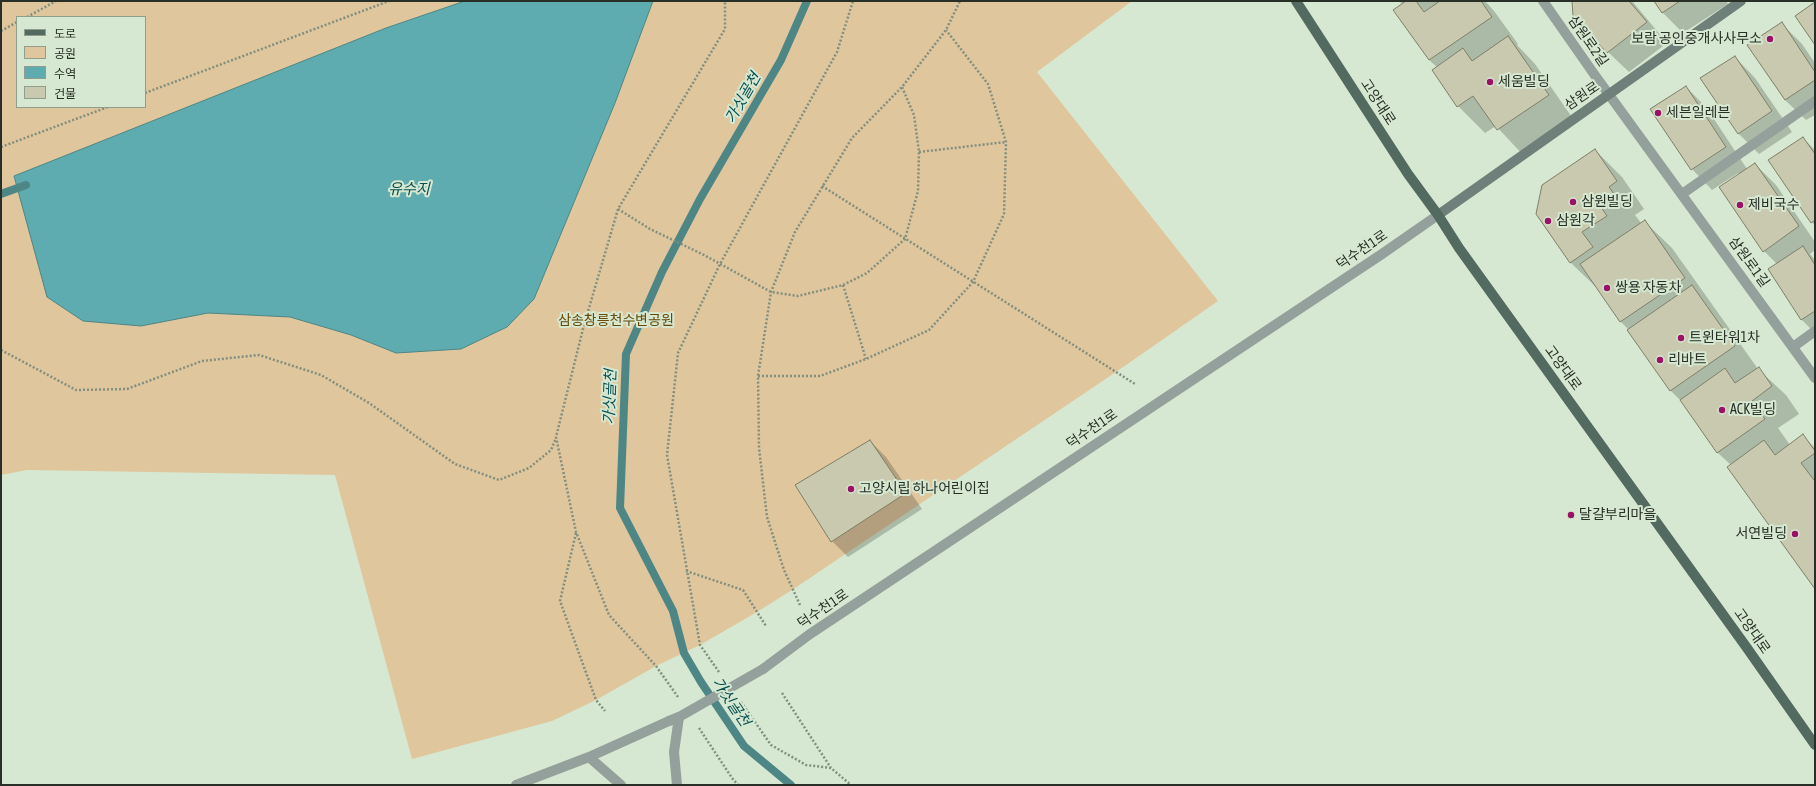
<!DOCTYPE html>
<meta charset="utf-8">
<style>
body{margin:0}
#map{position:relative;width:1816px;height:786px;overflow:hidden;background:#d6e8d1;font-family:"Asap Condensed","Noto Sans KR",sans-serif}
canvas{display:block}
.frame{position:absolute;inset:0;border:2px solid #282f26;pointer-events:none}
.legend{position:absolute;left:16px;top:16px;width:130px;height:92px;box-sizing:border-box;background:#d6e8d1;border:1px solid #909e8d;margin:0;padding:5px 7px;list-style:none;font-size:12px;color:#282f26}
.legend li{display:flex;align-items:center;gap:8px;height:20px}
.legend b{width:20px;border:1px solid #909e8d}
</style>
<div id="map">
<canvas width="1816" height="786"></canvas>
<div class="frame"></div>
<ul class="legend">
<li><b style="height:5px;background:#536a60"></b>도로</li>
<li><b style="height:11px;background:#e0c69d"></b>공원</li>
<li><b style="height:11px;background:#5eacaf"></b>수역</li>
<li><b style="height:11px;background:#c8c9ae"></b>건물</li>
</ul>
</div>
<script>
const context = document.querySelector('canvas').getContext('2d');
context.lineJoin = 'round';
function fillPath(path, color) {
  context.fillStyle = color;
  context.fill(path, 'evenodd');
}
function shape(rows) {
  const path = new Path2D();
  for (const r of rows) {
    path.moveTo(r[0], r[1]);
    for (let i = 2; i < r.length; i += 2) path.lineTo(r[i], r[i + 1]);
  }
  return path;
}
function stroke(path, color, width, dash) {
  context.strokeStyle = color;
  context.lineWidth = width;
  context.lineCap = dash ? 'butt' : 'round';
  context.setLineDash(dash || []);
  context.stroke(path);
}
function drawText(font, color, halo, rows, align = 'center') {
  context.font = font + ' "Asap Condensed","Noto Sans KR",sans-serif';
  context.lineWidth = 4;
  context.setLineDash([]);
  context.textBaseline = 'middle';
  context.strokeStyle = halo;
  context.fillStyle = color;
  for (const [text, x, y, turn = 0] of rows) {
    context.save();
    context.translate(x, y);
    context.rotate((+turn || 0) * Math.PI / 180);
    context.textAlign = isNaN(turn) ? turn : align;
    if (halo) context.strokeText(text, 0, 0);
    context.fillText(text, 0, 0);
    context.restore();
  }
}
fillPath(shape([
 [1,1,1132,1,1037,72,1218,301,1116,372,792,590,757,612,700,645,656,666,596,700,552,721,412,759,335,475,27,470,1,475],
 [17,17,145,17,145,107,17,107]
]), '#e0c69d');
const water = shape([
 [465,1,653,1,615,103,534,299,507,327,461,349,396,353,351,335,290,317,208,313,141,326,83,321,47,297,14,176,386,28,465,1]
]);
fillPath(water, '#5eacaf');
stroke(water, '#4e8686', 1);
fillPath(shape([
 [1399,1,1485,1,1494,11,1518,44,1517,45,1535,64,1576,123,1525,157,1496,126,1485,133,1458,106,1437,67,1429,60,1403,5],
 [1573,1,1632,1,1667,43,1629,72,1608,52],
 [1655,1,1726,1,1728,4,1683,33,1663,13],
 [1782,24,1802,44,1815,63,1815,115,1806,120,1785,100,1749,45],
 [1735,57,1755,78,1792,132,1759,154,1738,133],
 [1686,87,1706,107,1747,169,1755,164,1776,185,1815,242,1815,250,1810,254,1815,260,1815,333,1802,320,1769,269,1777,264,1764,251,1738,173,1712,190,1692,169,1652,110],
 [1803,138,1815,150,1815,226,1812,222],
 [1595,150,1622,177,1644,209,1635,215,1641,223,1644,221,1672,248,1758,369,1786,395,1799,414,1778,428,1790,445,1803,436,1815,448,1815,587,1731,465,1718,453,1682,402,1671,391,1629,330,1621,322,1598,289,1570,262],
 [870,441,886,457,922,509,848,557,832,541]
]), '#0003');
stroke(shape([
 [1,194,26,185],
 [791,785,744,746,701,682,684,653,673,611,620,508,626,354,662,272,700,199,781,60,807,1]
]), '#4e8686', 8);
const building = shape([
 [1406,1,1416,1,1424,12,1440,1,1481,1,1492,17,1429,60,1393,10,1406,1],
 [1572,1,1629,1,1647,22,1607,53,1573,16,1572,1],
 [1654,1,1680,1,1662,13,1654,1],
 [1815,2,1815,45,1795,16,1815,2],
 [1782,22,1815,72,1815,80,1785,100,1747,45,1782,22],
 [1508,36,1549,95,1497,130,1473,96,1457,107,1432,70,1463,48,1472,61,1508,36],
 [1735,56,1772,111,1738,134,1700,78,1735,56],
 [1686,86,1726,147,1691,170,1650,109,1686,86],
 [1803,137,1815,154,1815,220,1811,223,1768,160,1803,137],
 [1595,149,1617,181,1609,187,1616,197,1601,207,1607,216,1582,232,1593,247,1570,263,1536,214,1542,185,1595,149],
 [1755,163,1799,226,1763,252,1719,187,1755,163],
 [1645,220,1685,278,1620,322,1580,264,1645,220],
 [1803,246,1815,265,1815,311,1801,320,1768,269,1803,246],
 [1692,285,1735,346,1670,391,1627,330,1692,285],
 [1759,367,1772,386,1752,401,1765,419,1717,453,1680,400,1725,368,1735,383,1759,367],
 [1803,434,1815,451,1815,453,1801,463,1814,480,1815,479,1815,589,1727,467,1764,440,1775,455,1803,434],
 [870,440,906,493,831,542,795,485,870,440]
]);
fillPath(building, '#c8c9ae');
stroke(building, '#7f7f67', 1);
stroke(shape([
 [27,17,56,1],
 [1,31,17,22],
 [145,93,389,1],
 [1,147,108,107],
 [919,152,1006,142],
 [822,186,1135,384],
 [618,209,650,229,704,255,771,292,798,296,843,285,867,273,905,239,918,191,919,152,914,115,902,87],
 [843,285,866,359],
 [1,350,76,390,127,389,202,361,259,355,321,375,369,403,455,464,499,480,529,468,551,450,556,438],
 [758,376,820,376,866,359,929,330,973,282,1004,214,1006,142,988,84,946,30],
 [576,533,560,601,596,700,605,711],
 [686,571,743,590,766,626],
 [800,605,784,570,767,517,759,448,758,376,771,292,795,232,852,138,902,87,946,30,960,1],
 [719,672,700,645,667,455,678,353,720,264,837,52,853,1],
 [782,693,831,768],
 [678,697,656,666,609,615,576,532,556,437,584,325,618,209,725,29,725,1],
 [741,702,771,745,806,765,831,768,851,785],
 [699,728,732,778,738,785]
]), '#828f7f', 2.5, [2, 2]);
stroke(shape([
 [1543,1,1594,74,1815,378],
 [1682,194,1815,101],
 [1793,347,1815,331]
]), '#94a09b', 10);
stroke(shape([
 [763,669,810,634,1382,254,1438,215],
 [589,757,621,785],
 [516,785,589,757,669,721],
 [677,785,674,752,679,717]
]), '#94a09b', 10);
stroke(shape([
 [1438,215,1741,1]
]), '#6e8079', 10);
stroke(shape([
 [1296,1,1408,174,1438,215,1459,248,1747,648,1815,745]
]), '#536a60', 10);
stroke(shape([
 [669,721,679,717,763,669]
]), '#94a09b', 10);
for (const [x, y, r, color] of [
 [1770,39,4,"#991266"],
 [1490,82,4,"#991266"],
 [1658,113,4,"#991266"],
 [1573,202,4,"#991266"],
 [1740,205,4,"#991266"],
 [1548,221,4,"#991266"],
 [1607,288,4,"#991266"],
 [1681,338,4,"#991266"],
 [1660,360,4,"#991266"],
 [1722,410,4,"#991266"],
 [851,489,4,"#991266"],
 [1571,515,4,"#991266"],
 [1795,534,4,"#991266"]
]) {
  const dot = new Path2D();
  dot.arc(x, y, r, 0, 2 * Math.PI);
  context.fillStyle = color;
  context.fill(dot);
  stroke(dot, '#d6e8d1', 1.5);
}
drawText('14px', '#282f26', '#d6e8d1', [
 ["보람 공인중개사사무소",1762,39,"right"],
 ["세움빌딩",1498,82],
 ["세븐일레븐",1666,113],
 ["삼원빌딩",1581,202],
 ["제비국수",1748,205],
 ["삼원각",1556,221],
 ["쌍용 자동차",1615,288],
 ["트윈타워1차",1689,338],
 ["리바트",1668,360],
 ["ACK빌딩",1730,410],
 ["고양시립 하나어린이집",859,489],
 ["달걀부리마을",1579,515],
 ["서연빌딩",1787,534,"right"]
], 'left');
drawText('14px', '#282f26', '#d6e8d1', [
 ["삼원로2길",1588,41,55],
 ["삼원로",1582,96,-34],
 ["고양대로",1378,102,57],
 ["덕수천1로",1362,250,-34],
 ["삼원로1길",1749,262,54],
 ["고양대로",1563,368,54],
 ["덕수천1로",1092,429,-34],
 ["덕수천1로",823,609,-34],
 ["고양대로",1752,631,55]
]);
drawText('14px', '#684906', '#d6e8d1', [
 ["삼송창릉천수변공원",616,321]
]);
drawText('italic 15px', '#075052', '#d6e8d1', [
 ["가싯골천",743,98,-60],
 ["유수지",409,189],
 ["가싯골천",610,397,-88],
 ["가싯골천",731,702,56]
]);
</script>
